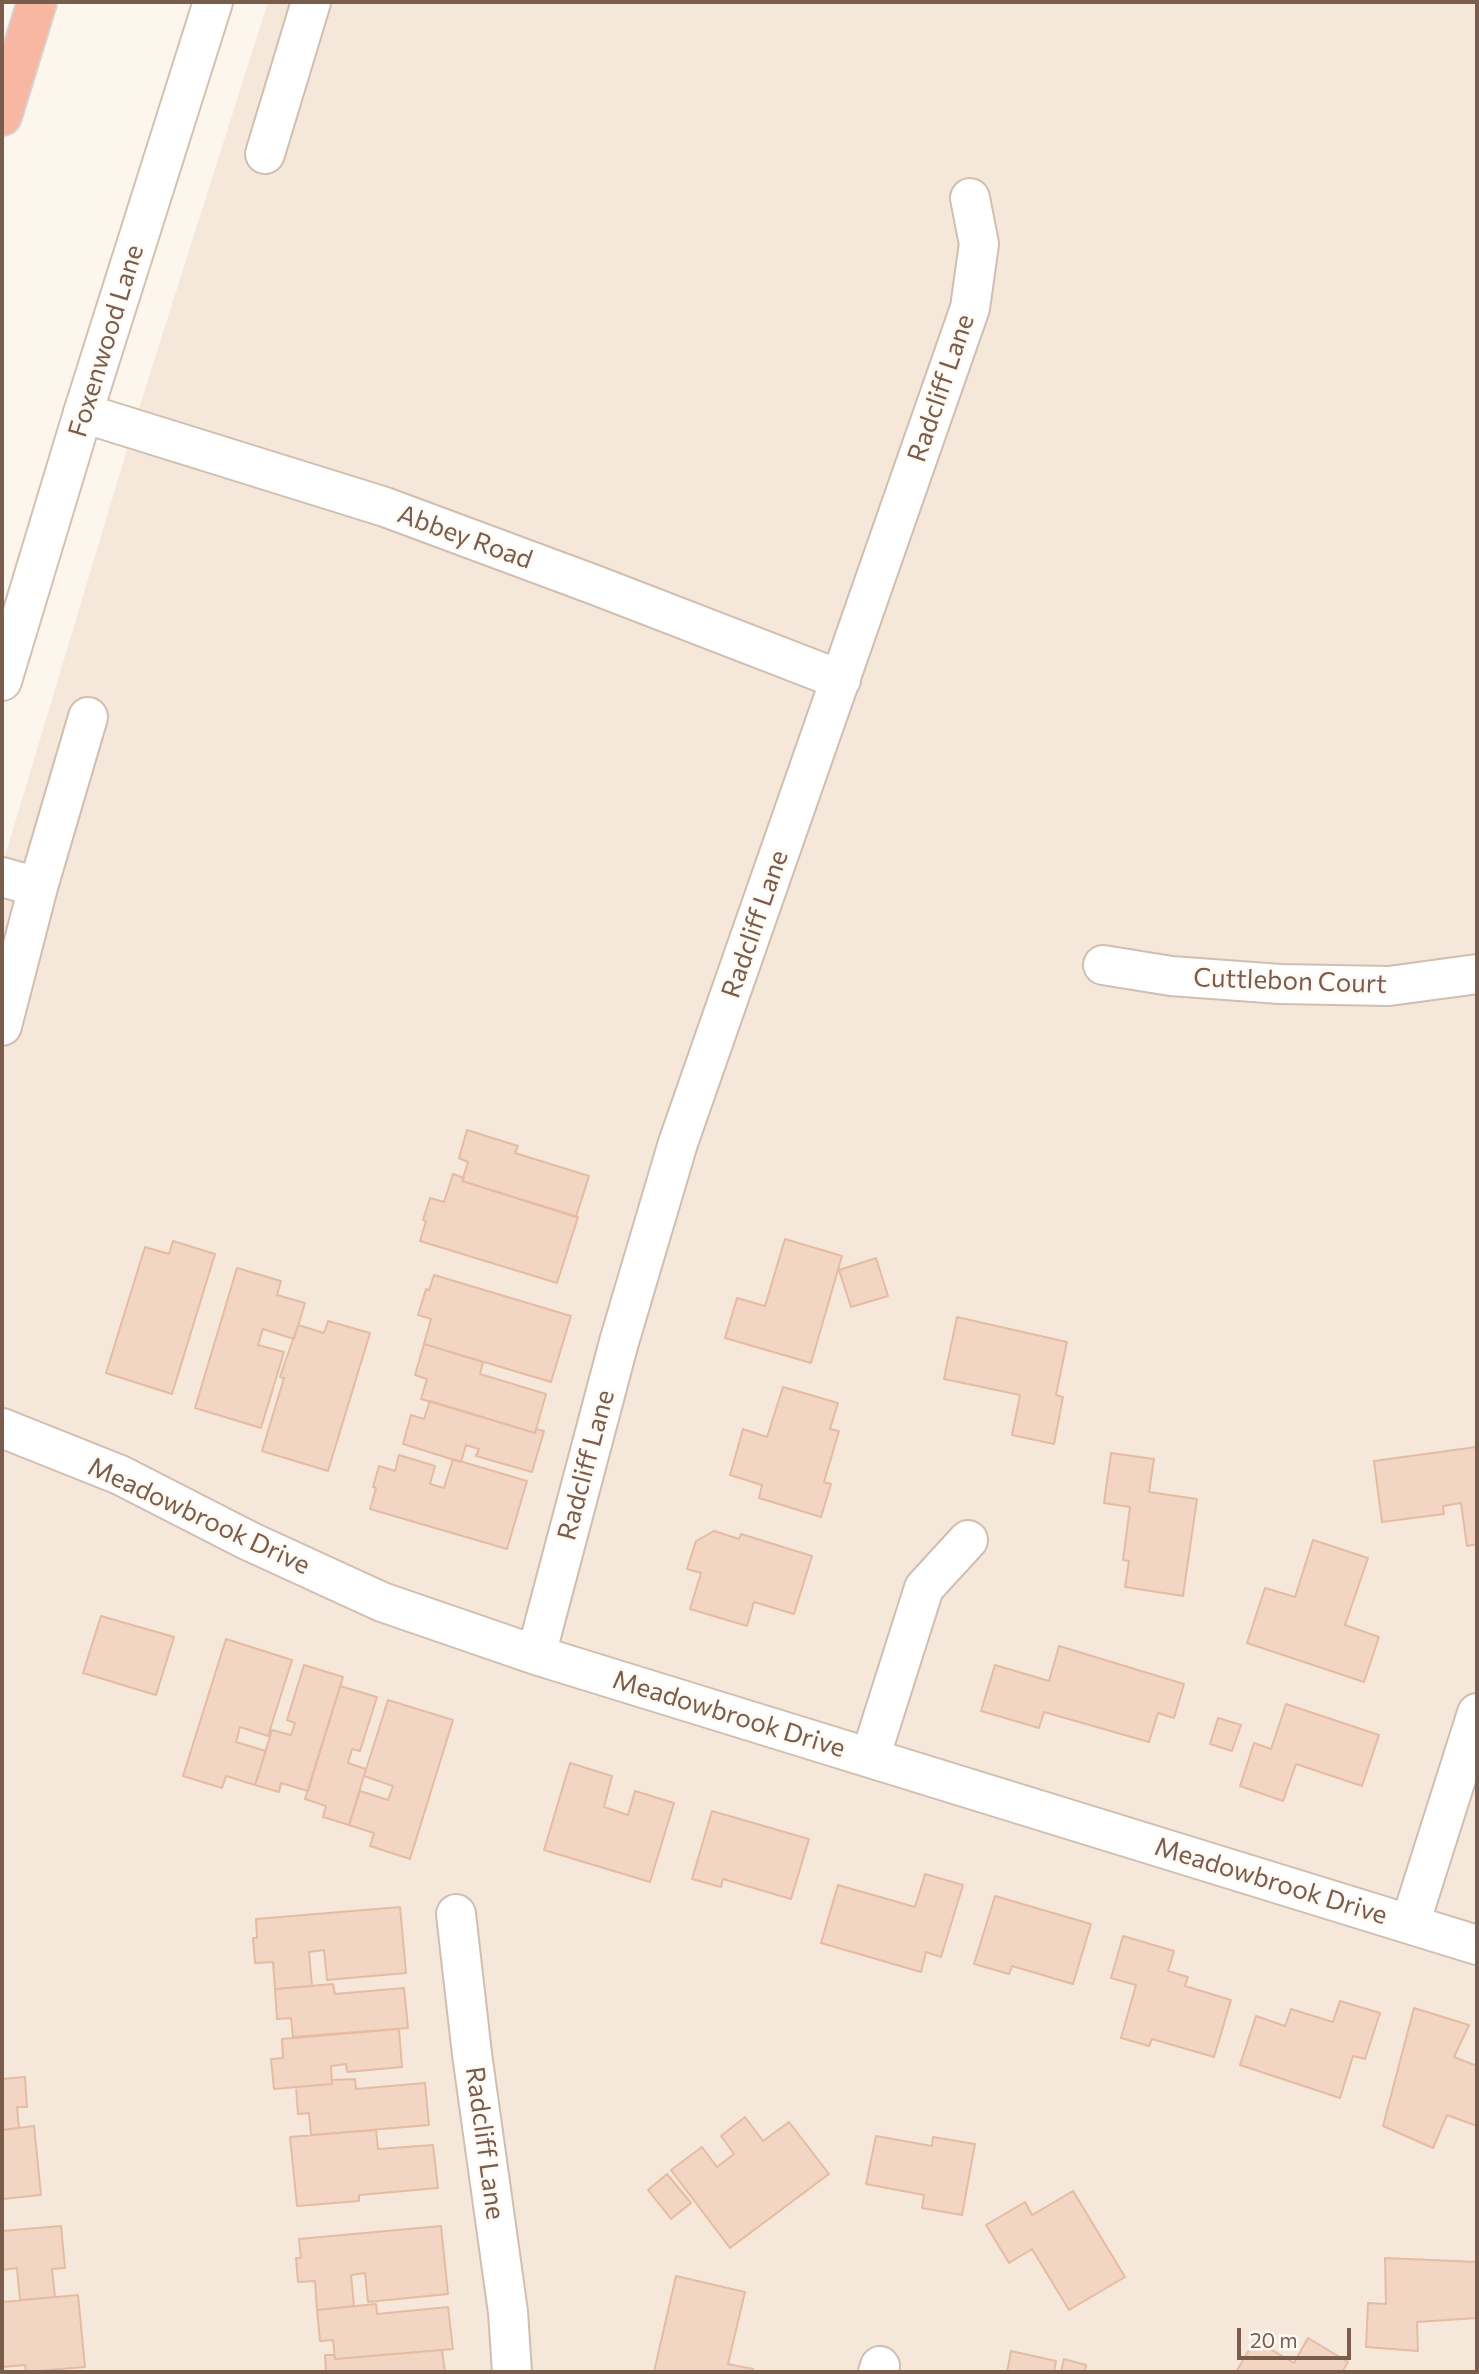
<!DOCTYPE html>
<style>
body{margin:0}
#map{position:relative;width:1479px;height:2374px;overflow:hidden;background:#fdf6ec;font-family:Commissioner,sans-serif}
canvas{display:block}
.frame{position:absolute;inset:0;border:4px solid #7a5c4d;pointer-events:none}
.scale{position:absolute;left:1237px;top:2328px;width:114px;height:32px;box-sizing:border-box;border:4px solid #7a5c4d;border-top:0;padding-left:9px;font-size:21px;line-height:24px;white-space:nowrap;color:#7a5c4d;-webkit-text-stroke:5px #fffaf3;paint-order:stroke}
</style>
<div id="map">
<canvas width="1479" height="2374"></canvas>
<div class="frame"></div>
<div class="scale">20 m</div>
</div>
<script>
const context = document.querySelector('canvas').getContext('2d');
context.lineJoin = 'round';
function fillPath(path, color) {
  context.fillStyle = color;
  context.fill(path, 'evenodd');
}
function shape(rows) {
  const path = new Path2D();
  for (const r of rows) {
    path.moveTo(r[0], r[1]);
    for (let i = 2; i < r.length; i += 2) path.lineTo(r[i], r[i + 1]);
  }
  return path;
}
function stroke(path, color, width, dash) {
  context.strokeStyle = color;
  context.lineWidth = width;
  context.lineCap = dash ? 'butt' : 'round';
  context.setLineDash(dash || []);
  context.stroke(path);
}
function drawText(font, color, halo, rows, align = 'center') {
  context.font = font + ' Commissioner,sans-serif';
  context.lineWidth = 5;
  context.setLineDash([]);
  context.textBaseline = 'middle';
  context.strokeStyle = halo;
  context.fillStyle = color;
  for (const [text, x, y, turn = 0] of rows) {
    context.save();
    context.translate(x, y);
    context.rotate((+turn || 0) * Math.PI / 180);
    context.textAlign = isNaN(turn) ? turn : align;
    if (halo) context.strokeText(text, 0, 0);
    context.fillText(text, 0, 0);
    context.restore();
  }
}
fillPath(shape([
 [268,2,1477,2,1477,2372,2,2372,2,866,146,386]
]), '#f5e8da');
const building = shape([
 [467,1130,518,1146,515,1153,589,1176,576,1217,462,1181,468,1162,459,1158,467,1130],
 [453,1174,464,1178,462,1181,578,1217,557,1283,420,1241,426,1221,423,1220,430,1198,444,1202,453,1174],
 [785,1239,842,1256,811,1363,725,1338,737,1298,765,1306,785,1239],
 [173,1241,215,1254,172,1394,106,1373,145,1247,169,1254,173,1241],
 [876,1258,888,1296,851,1307,839,1270,876,1258],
 [237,1268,281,1281,277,1295,305,1303,294,1339,263,1329,258,1345,284,1352,261,1428,195,1408,237,1268],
 [434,1275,571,1316,551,1382,424,1344,431,1319,418,1315,426,1289,429,1290,434,1275],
 [957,1317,1067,1342,1056,1395,1063,1397,1054,1444,1012,1435,1020,1395,944,1379,957,1317],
 [328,1321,370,1333,328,1471,262,1451,284,1378,280,1377,298,1325,324,1333,328,1321],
 [424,1344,483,1362,480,1374,546,1394,535,1433,421,1399,427,1379,415,1375,424,1344],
 [783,1387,838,1403,830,1429,839,1431,824,1482,831,1484,821,1517,759,1498,762,1485,730,1475,743,1429,767,1437,783,1387],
 [430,1401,535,1433,536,1429,544,1431,532,1472,476,1456,479,1449,466,1445,461,1462,403,1444,411,1415,424,1419,430,1401],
 [1476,1447,1477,1544,1467,1546,1461,1503,1443,1506,1444,1514,1382,1522,1374,1461,1476,1447],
 [1111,1453,1154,1459,1149,1492,1197,1499,1183,1596,1125,1587,1129,1561,1123,1560,1130,1507,1104,1503,1111,1453],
 [399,1455,435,1466,430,1484,444,1488,453,1459,527,1481,507,1549,370,1509,376,1488,373,1487,379,1466,395,1471,399,1455],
 [714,1531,739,1539,741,1534,812,1556,794,1614,754,1602,747,1626,690,1609,701,1573,687,1569,696,1541,714,1531],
 [1313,1540,1368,1558,1345,1625,1379,1637,1364,1682,1247,1643,1265,1588,1295,1597,1313,1540],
 [101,1616,174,1637,156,1695,83,1673,101,1616],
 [226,1639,292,1660,268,1736,240,1727,236,1742,266,1751,255,1785,226,1776,222,1788,183,1776,226,1639],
 [1059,1646,1184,1684,1174,1718,1158,1713,1149,1742,1044,1712,1039,1728,981,1711,995,1665,1049,1681,1059,1646],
 [304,1665,343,1677,308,1791,281,1783,279,1792,255,1785,272,1730,291,1735,295,1723,287,1720,304,1665],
 [340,1686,377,1697,360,1751,352,1749,348,1763,366,1769,349,1825,323,1817,326,1806,305,1799,340,1686],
 [388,1700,453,1720,410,1859,370,1846,374,1833,349,1825,360,1791,388,1800,393,1786,364,1776,388,1700],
 [1286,1704,1379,1735,1362,1786,1296,1764,1283,1801,1240,1786,1254,1743,1271,1749,1286,1704],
 [1218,1718,1241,1725,1232,1751,1210,1744,1218,1718],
 [570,1763,612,1776,604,1807,628,1815,635,1791,674,1803,650,1882,544,1850,570,1763],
 [712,1811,809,1839,791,1899,723,1879,721,1887,692,1879,712,1811],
 [925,1874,963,1885,941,1957,926,1952,921,1972,821,1943,838,1885,915,1907,925,1874],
 [995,1896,1091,1924,1073,1984,1012,1966,1009,1974,974,1964,995,1896],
 [400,1907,406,1973,327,1980,324,1950,309,1952,312,1986,275,1989,273,1962,255,1963,253,1938,257,1938,256,1919,400,1907],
 [1123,1936,1174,1951,1168,1971,1188,1977,1185,1986,1231,2000,1214,2057,1152,2039,1149,2046,1121,2038,1136,1985,1111,1978,1123,1936],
 [333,1984,335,1994,404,1988,408,2028,293,2037,291,2018,277,2019,275,1989,333,1984],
 [1340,2001,1380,2013,1365,2059,1353,2056,1340,2098,1240,2065,1256,2016,1285,2026,1291,2009,1333,2022,1340,2001],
 [1414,2008,1469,2025,1454,2057,1477,2066,1477,2126,1447,2115,1433,2148,1383,2126,1414,2008],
 [399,2029,402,2067,347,2072,346,2064,331,2066,332,2084,274,2089,271,2059,283,2058,282,2039,399,2029],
 [25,2077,27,2107,17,2107,19,2128,2,2130,2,2079,25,2077],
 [355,2079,356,2089,425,2083,429,2125,311,2135,309,2113,298,2114,296,2087,332,2084,332,2080,355,2079],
 [745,2117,763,2141,789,2122,829,2174,730,2248,671,2170,702,2147,717,2167,734,2154,721,2136,745,2117],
 [34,2126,41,2195,2,2199,2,2130,34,2126],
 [376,2130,378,2149,433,2145,438,2188,359,2195,359,2201,297,2206,290,2137,376,2130],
 [876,2136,932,2146,933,2137,975,2144,962,2215,922,2208,924,2195,866,2184,876,2136],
 [667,2174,691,2203,671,2219,648,2190,667,2174],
 [1073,2191,1125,2277,1069,2310,1032,2249,1009,2263,986,2225,1025,2202,1032,2215,1073,2191],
 [61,2226,65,2268,52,2269,55,2297,20,2300,17,2268,2,2270,2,2231,61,2226],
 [441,2226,448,2294,368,2302,365,2273,351,2275,354,2306,317,2310,315,2281,298,2282,296,2258,301,2258,299,2239,441,2226],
 [1385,2258,1477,2262,1477,2318,1417,2322,1418,2351,1366,2347,1368,2303,1386,2304,1385,2258],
 [676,2276,745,2292,728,2364,753,2369,752,2372,654,2372,676,2276],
 [78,2295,85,2367,26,2372,25,2365,2,2367,2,2302,78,2295],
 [376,2304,377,2314,448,2307,453,2349,335,2359,333,2340,320,2341,317,2310,376,2304],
 [1308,2338,1348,2362,1342,2372,1236,2372,1255,2340,1294,2363,1308,2338],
 [442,2350,445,2372,326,2372,325,2355,334,2355,335,2359,442,2350],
 [1011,2351,1056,2361,1054,2372,1007,2372,1011,2351],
 [1064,2359,1086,2365,1085,2372,1061,2372,1064,2359]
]);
fillPath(building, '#f3d5c3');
stroke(building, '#e6bba3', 2);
const street = shape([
 [265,154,311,2],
 [83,413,385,507,595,585,841,680],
 [2,877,38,887],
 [1103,965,1171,976,1280,984,1389,986,1477,974],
 [2,1026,38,887,88,717],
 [2,1428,120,1475,249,1541,382,1602,536,1655,1477,1945],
 [536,1655,619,1342,678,1143,970,308,979,244,970,198],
 [870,1758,924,1588,968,1540],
 [456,1914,472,2054,508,2312,512,2372],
 [1410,1924,1477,1713],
 [878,2372,880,2366]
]);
const secondary = shape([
 [2,681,83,413,213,2]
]);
const highway = shape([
 [2,116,37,2]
]);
stroke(street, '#d1beb0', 42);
stroke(secondary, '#d6c0b0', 42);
stroke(highway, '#dad1cd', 42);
stroke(street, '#fff', 38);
stroke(secondary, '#fff', 38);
stroke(highway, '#f7b7a3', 38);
drawText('26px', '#7a5c4d', '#fffaf3', [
 ["Foxenwood Lane",106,341,-73],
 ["Radcliff Lane",941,388,-71],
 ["Abbey Road",465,537,20],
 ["Radcliff Lane",755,924,-71],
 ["Cuttlebon Court",1290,981,2],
 ["Radcliff Lane",586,1465,-75],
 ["Meadowbrook Drive",199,1516,25],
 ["Meadowbrook Drive",729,1714,17],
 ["Meadowbrook Drive",1271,1881,17],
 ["Radcliff Lane",485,2143,82]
]);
</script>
